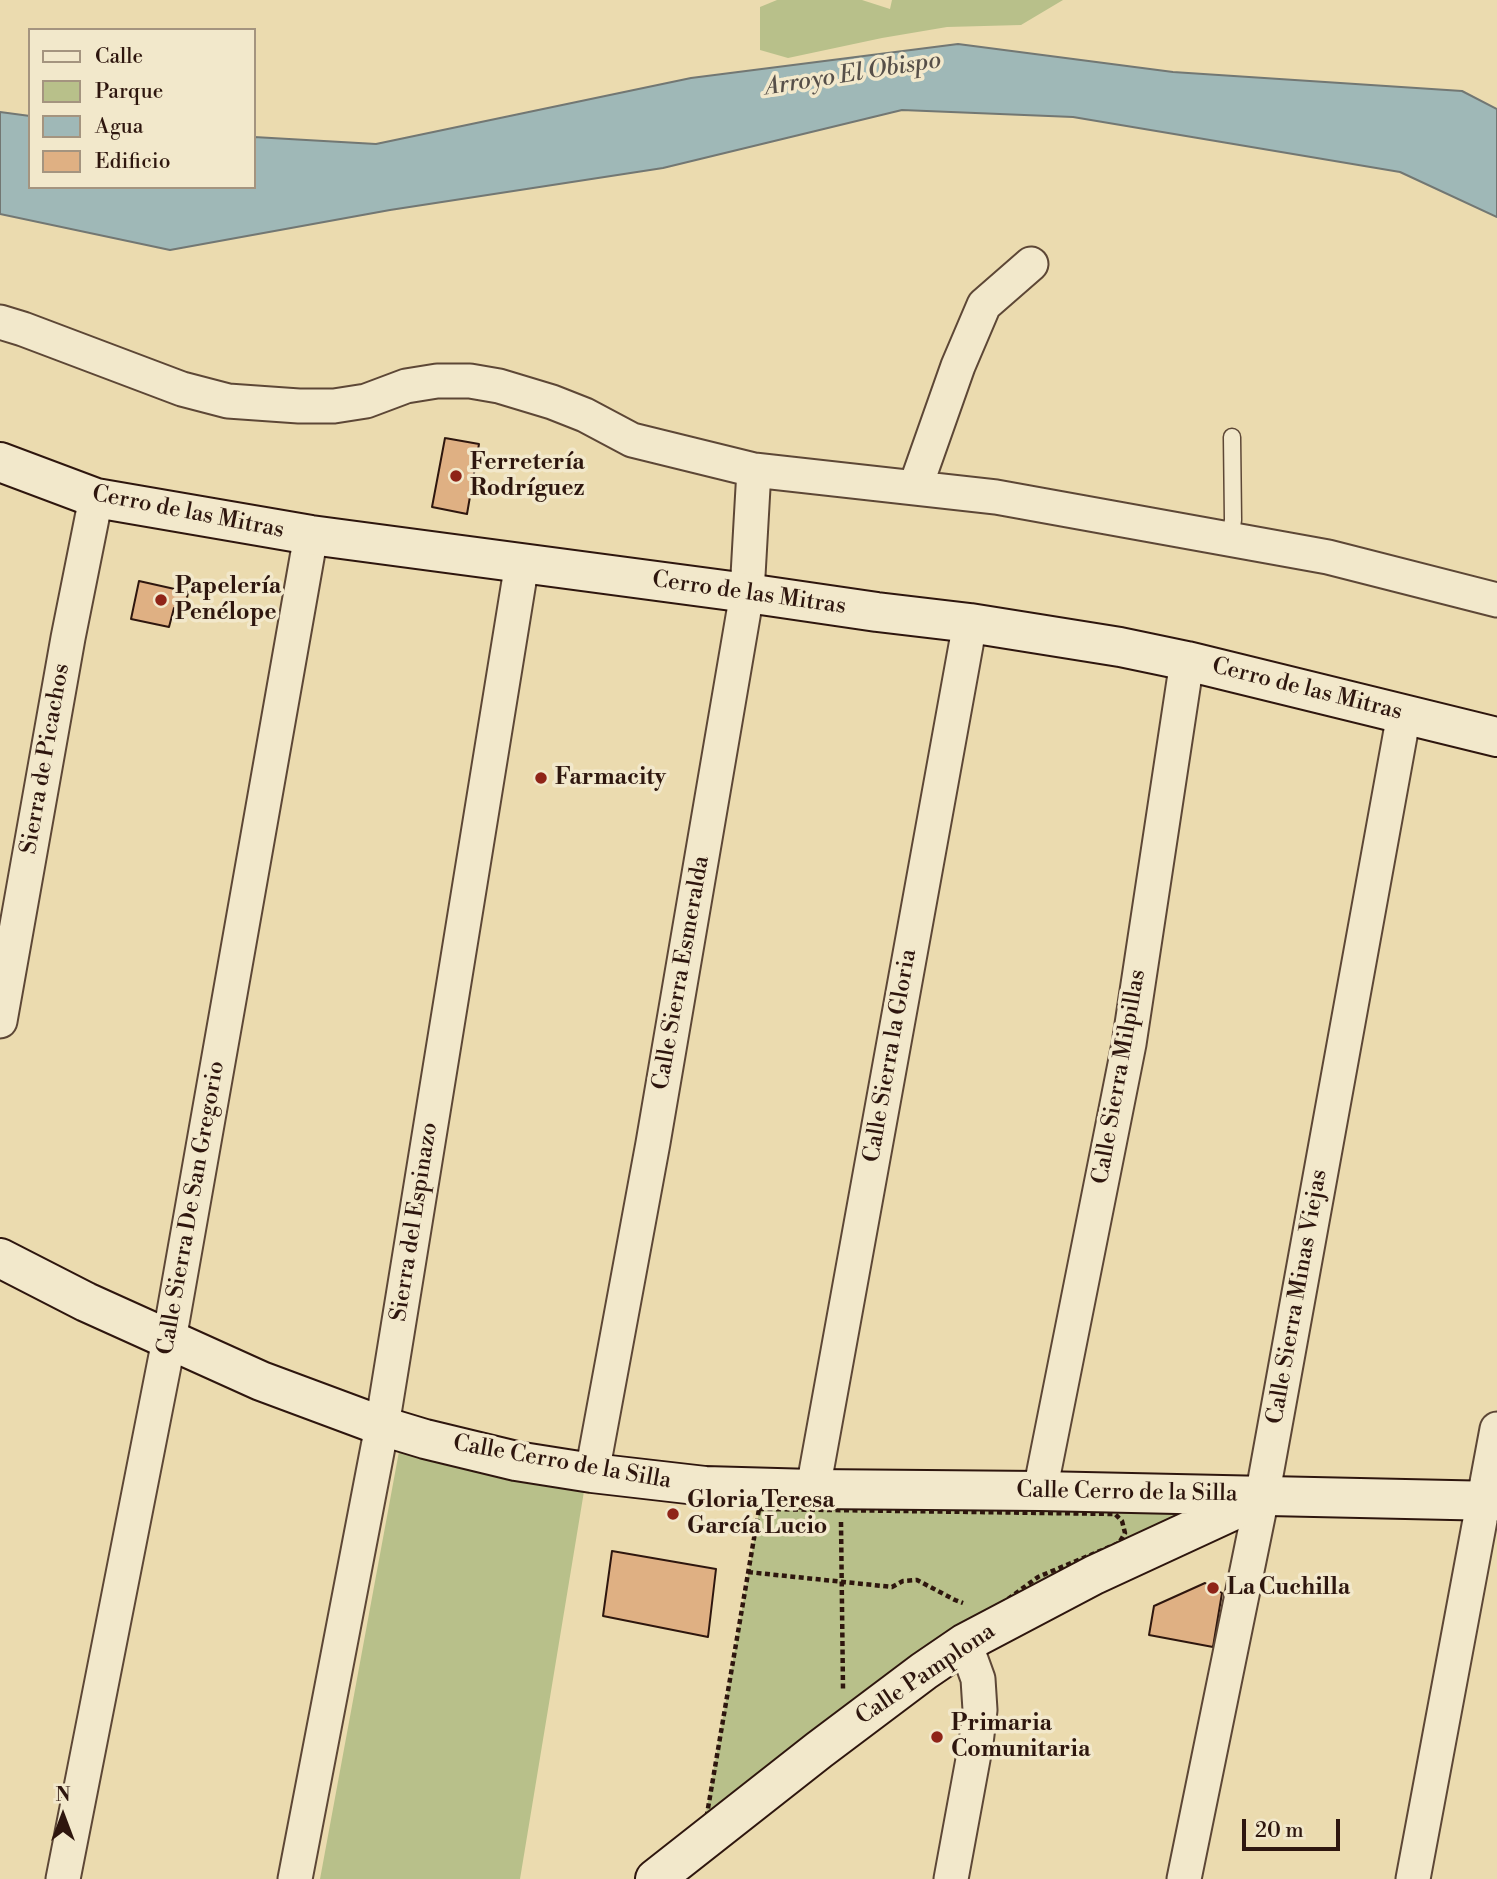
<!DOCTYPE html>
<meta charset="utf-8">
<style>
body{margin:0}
#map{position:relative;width:1497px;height:1879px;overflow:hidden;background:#ebdbaf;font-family:"Libre Bodoni",serif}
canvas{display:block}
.legend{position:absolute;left:28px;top:28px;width:228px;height:161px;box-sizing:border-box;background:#f2e8cb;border:2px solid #a4947f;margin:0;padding:9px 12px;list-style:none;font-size:21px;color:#2e160e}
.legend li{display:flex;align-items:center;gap:14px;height:35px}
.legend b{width:35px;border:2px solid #a4947f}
.north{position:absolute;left:28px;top:1781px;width:70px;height:70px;-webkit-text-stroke:5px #f2e8cb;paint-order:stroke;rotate:0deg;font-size:19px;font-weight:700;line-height:28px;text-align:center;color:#2e160e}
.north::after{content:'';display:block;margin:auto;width:24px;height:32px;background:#2e160e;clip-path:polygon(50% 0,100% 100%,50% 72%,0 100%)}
.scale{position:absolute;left:1242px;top:1819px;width:98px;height:32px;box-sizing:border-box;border:4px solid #2e160e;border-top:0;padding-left:9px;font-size:21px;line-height:24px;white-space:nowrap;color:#2e160e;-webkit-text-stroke:5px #f2e8cb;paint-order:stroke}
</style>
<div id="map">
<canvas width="1497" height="1879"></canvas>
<ul class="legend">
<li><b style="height:9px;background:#f2e8cb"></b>Calle</li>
<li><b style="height:19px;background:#b8c08a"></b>Parque</li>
<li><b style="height:19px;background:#9fb8b7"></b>Agua</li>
<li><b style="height:19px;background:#dfb083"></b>Edificio</li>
</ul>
<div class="north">N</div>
<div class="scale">20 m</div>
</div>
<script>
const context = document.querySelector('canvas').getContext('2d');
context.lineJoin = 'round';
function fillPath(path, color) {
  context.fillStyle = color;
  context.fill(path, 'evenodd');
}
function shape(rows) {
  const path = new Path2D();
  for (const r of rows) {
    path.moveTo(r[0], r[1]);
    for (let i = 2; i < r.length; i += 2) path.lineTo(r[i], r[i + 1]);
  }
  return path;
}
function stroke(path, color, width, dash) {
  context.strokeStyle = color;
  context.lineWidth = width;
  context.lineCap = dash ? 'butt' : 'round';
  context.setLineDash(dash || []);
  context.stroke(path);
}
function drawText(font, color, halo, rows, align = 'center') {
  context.font = font + ' "Libre Bodoni",serif';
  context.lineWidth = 7;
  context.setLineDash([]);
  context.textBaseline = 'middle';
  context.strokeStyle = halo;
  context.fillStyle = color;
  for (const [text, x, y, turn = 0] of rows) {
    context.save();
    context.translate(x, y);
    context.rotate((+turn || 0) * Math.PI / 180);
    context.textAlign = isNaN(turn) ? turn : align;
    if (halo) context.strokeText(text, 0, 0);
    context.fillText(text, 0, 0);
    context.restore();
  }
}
fillPath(shape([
 [777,0,862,0,890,9,892,0,1063,0,1021,25,947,27,882,38,788,58,760,50,760,7],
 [405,1419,589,1461,520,1879,320,1879],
 [765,1478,1242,1501,941,1678,697,1864]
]), '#b8c08a');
const water = shape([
 [958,44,1173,72,1462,91,1497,109,1497,217,1400,172,1073,117,902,110,663,168,390,210,170,250,0,214,0,112,30,116,30,187,254,187,254,137,376,144,691,78,958,44]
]);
fillPath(water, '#9fb8b7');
stroke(water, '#727773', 2);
const building = shape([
 [445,438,479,444,467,514,432,507,445,438],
 [139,581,188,592,185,610,174,608,169,627,131,619,139,581],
 [612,1551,716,1569,708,1637,603,1616,612,1551],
 [1205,1583,1222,1593,1213,1647,1149,1635,1154,1606,1205,1583]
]);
fillPath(building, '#dfb083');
stroke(building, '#2e160e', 2);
const lane = shape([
 [1230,539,1233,520,1232,437]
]);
const street = shape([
 [0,322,23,329,182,389,228,401,299,406,334,406,366,401,406,386,437,381,470,381,499,386,552,402,585,415,632,440,754,470,996,497,1328,557,1497,600],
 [915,488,958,366,984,305,1031,264],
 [0,1021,68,638,96,498],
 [592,1473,653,1143,747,593,754,470],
 [813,1489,970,623],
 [1040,1491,1129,1044,1187,661],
 [63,1879,169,1340,311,535],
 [295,1879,382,1426,522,563],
 [951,1879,976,1743,980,1710,978,1679,965,1643],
 [1184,1879,1262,1497,1404,714],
 [1413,1879,1497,1429]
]);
const secondary = shape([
 [0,462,96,498,311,535,747,593,877,612,970,623,1120,647,1187,661,1497,737],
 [0,1258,86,1302,261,1381,382,1426,425,1439,516,1461,592,1473,705,1486,813,1489,1040,1491,1497,1501],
 [655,1879,819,1750,924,1671,965,1643,1094,1575,1254,1501]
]);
stroke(lane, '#5d4736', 19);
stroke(street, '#5d4736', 37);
stroke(secondary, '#2e160e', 42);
stroke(shape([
 [759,1509,1115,1514,1122,1521,1125,1533,1119,1543,1038,1577,706,1820,759,1509],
 [841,1522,843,1689],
 [748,1572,892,1587,903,1581,917,1580,955,1600,963,1603]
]), '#2e160e', 4.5, [5, 3.5]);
stroke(lane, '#f2e8cb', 16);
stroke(street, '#f2e8cb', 33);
stroke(secondary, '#f2e8cb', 38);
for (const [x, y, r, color] of [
 [456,476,7,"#8f2418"],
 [161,600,7,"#8f2418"],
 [541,778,7,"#8f2418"],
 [673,1514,7,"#8f2418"],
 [1213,1588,7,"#8f2418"],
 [937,1737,7,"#8f2418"]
]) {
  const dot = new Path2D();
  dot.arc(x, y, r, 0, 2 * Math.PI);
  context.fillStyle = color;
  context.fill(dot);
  stroke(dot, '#f2e8cb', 2.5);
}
drawText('bold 23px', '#2e160e', '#f2e8cb', [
 ["Ferretería",470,463],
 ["Rodríguez",470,489],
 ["Papelería",175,587],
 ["Penélope",175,613],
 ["Farmacity",555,778],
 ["Gloria Teresa",687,1501],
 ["García Lucio",687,1527],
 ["La Cuchilla",1227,1588],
 ["Primaria",951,1724],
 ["Comunitaria",951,1750]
], 'left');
drawText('23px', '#2e160e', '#f2e8cb', [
 ["Cerro de las Mitras",188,513,11],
 ["Cerro de las Mitras",749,594,8],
 ["Cerro de las Mitras",1307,690,14],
 ["Sierra de Picachos",46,759,-80],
 ["Calle Sierra Esmeralda",682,973,-80],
 ["Calle Sierra la Gloria",891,1056,-80],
 ["Calle Sierra Milpillas",1120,1077,-80],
 ["Calle Sierra De San Gregorio",192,1208,-80],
 ["Sierra del Espinazo",415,1222,-81],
 ["Calle Sierra Minas Viejas",1298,1297,-80],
 ["Calle Cerro de la Silla",562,1463,10],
 ["Calle Cerro de la Silla",1127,1493,1],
 ["Calle Pamplona",926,1675,-34]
]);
drawText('italic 24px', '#564f49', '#f2e8cb', [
 ["Arroyo El Obispo",853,75,-9]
]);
</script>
